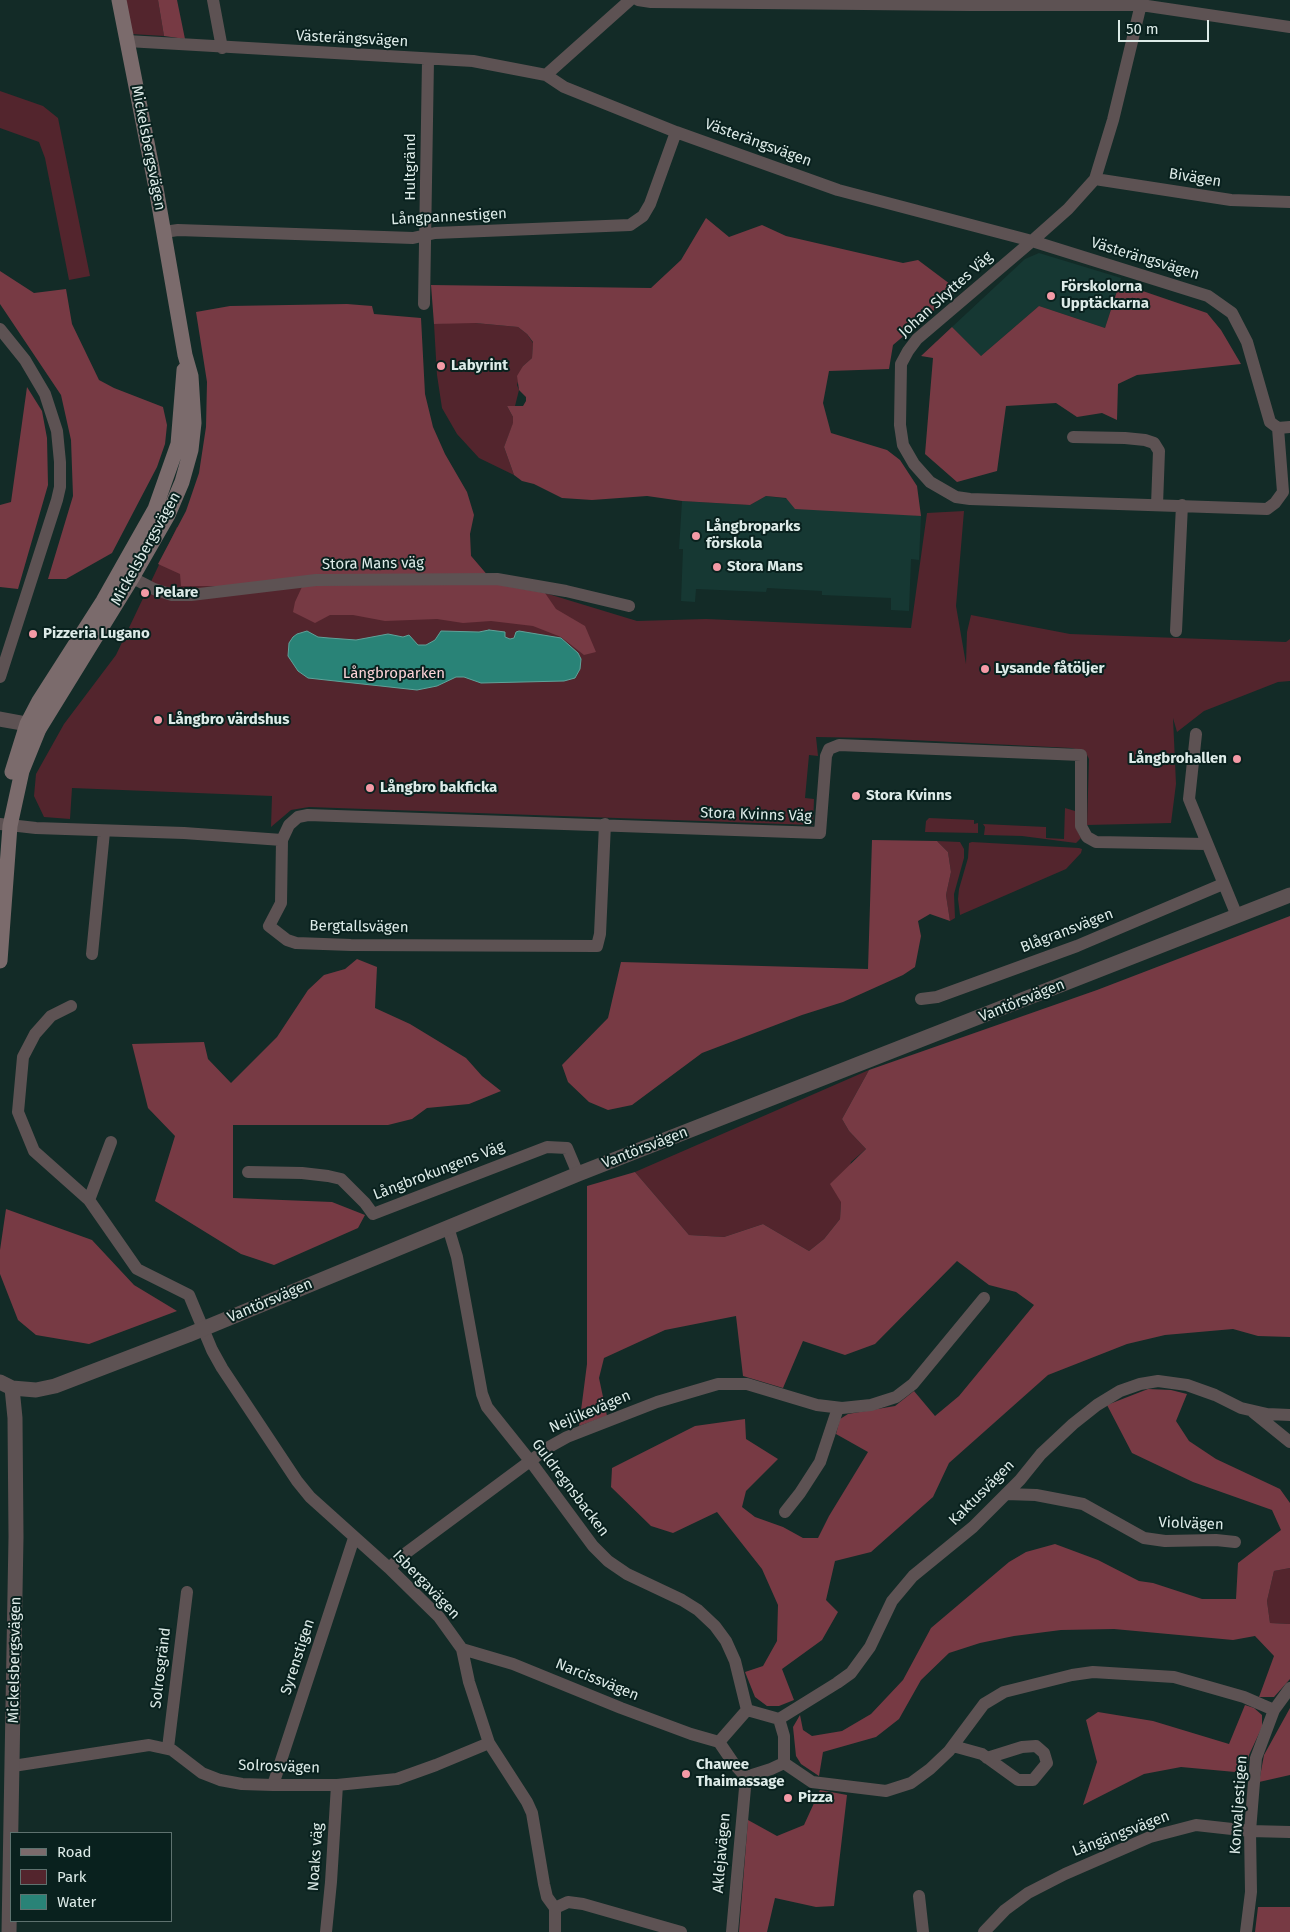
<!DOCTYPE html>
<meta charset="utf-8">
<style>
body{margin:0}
#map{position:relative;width:1290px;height:1932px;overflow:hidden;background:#132b27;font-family:"Fira Sans",sans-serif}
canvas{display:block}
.legend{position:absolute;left:10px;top:1832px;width:162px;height:90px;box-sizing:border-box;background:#09211e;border:1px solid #5e726f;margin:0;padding:6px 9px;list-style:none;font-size:15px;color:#ddebe8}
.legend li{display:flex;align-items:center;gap:10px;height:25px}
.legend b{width:25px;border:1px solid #5e726f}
.scale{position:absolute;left:1118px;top:20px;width:91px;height:22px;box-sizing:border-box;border:2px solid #ddebe8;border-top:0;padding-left:6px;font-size:15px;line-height:18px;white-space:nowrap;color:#ddebe8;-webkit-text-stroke:4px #09211e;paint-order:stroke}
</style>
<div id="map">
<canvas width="1290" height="1932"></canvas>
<ul class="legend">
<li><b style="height:6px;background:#7b6b6c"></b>Road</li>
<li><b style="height:14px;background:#53252d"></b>Park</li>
<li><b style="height:14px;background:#298377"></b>Water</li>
</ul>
<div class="scale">50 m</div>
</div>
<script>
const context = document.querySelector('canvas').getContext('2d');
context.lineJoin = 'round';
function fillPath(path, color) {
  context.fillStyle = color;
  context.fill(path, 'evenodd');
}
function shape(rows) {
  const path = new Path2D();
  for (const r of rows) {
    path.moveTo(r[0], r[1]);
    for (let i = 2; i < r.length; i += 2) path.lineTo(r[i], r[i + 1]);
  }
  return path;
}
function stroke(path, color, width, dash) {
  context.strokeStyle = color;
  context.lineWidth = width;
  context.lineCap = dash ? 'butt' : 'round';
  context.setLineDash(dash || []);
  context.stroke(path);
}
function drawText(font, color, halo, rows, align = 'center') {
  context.font = font + ' "Fira Sans",sans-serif';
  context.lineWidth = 4;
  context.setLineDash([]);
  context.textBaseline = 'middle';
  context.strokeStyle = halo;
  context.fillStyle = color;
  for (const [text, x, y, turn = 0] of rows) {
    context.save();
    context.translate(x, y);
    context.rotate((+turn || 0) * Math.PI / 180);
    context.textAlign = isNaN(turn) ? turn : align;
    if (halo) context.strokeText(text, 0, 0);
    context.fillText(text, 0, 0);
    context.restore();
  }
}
fillPath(shape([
 [1039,253,1121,278,1105,328,1039,306,981,356,952,327,1025,259],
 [766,496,921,516,919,560,911,559,909,611,891,610,891,598,822,595,822,591,767,588,766,592,696,589,695,602,681,601,683,549,679,549,682,501,750,505]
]), '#163833');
fillPath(shape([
 [125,0,158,0,164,36,131,34],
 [0,91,43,106,58,118,90,276,69,280,45,158,39,142,0,128],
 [446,323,475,323,518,327,527,334,533,343,532,358,523,366,517,385,519,390,515,406,507,406,513,417,513,424,504,447,514,475,479,458,457,434,442,408,437,375,434,324],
 [964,511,956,606,966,664,967,632,971,615,1070,634,1286,642,1290,639,1290,681,1278,682,1204,711,1177,732,1173,718,1176,784,1171,823,1087,825,1089,759,1085,751,1071,748,872,738,816,737,818,756,809,755,805,798,814,799,813,825,309,807,291,810,271,827,272,796,72,788,70,819,44,817,34,796,36,774,64,724,116,655,177,527,454,536,495,584,545,593,637,621,706,619,911,628,927,513],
 [1065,808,1075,811,1076,828,1081,838,1076,843,1022,836,984,835,985,827,983,824,1046,827,1046,838,1064,839],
 [929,818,974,820,974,824,978,823,978,833,925,832,926,821],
 [937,841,960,842,964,849,964,858,954,894,955,918,950,921,946,895,951,872,948,852],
 [972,842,1079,848,1082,849,1081,853,1066,869,960,915,958,899,959,889,968,858,969,843],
 [869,1070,842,1119,849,1131,866,1149,851,1162,841,1202,840,1219,824,1239,809,1251,763,1224,724,1237,689,1235,635,1172],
 [1290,1568,1290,1624,1270,1623,1267,1601,1274,1571]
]), '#53252d');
fillPath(shape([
 [158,0,177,0,185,39,164,36],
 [706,218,729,237,762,225,786,236,903,263,918,260,958,290,893,345,889,369,829,371,823,403,831,433,887,450,900,460,917,486,921,516,795,509,786,498,766,496,750,505,682,501,647,496,592,500,562,498,534,484,522,481,514,475,504,447,513,423,513,417,507,406,523,406,526,401,526,397,519,390,517,376,523,366,532,358,533,342,527,334,518,327,475,323,434,324,431,285,651,288,681,260],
 [0,271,34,293,66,289,72,324,99,380,114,388,163,407,167,425,165,444,157,467,112,553,66,579,48,579,73,496,71,440,61,395,0,304],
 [1119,285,1131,287,1207,313,1221,330,1241,364,1137,375,1118,384,1117,420,1102,413,1077,417,1056,403,1006,406,997,471,957,482,925,454,933,358,921,356,952,327,981,356,1039,306,1105,328],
 [347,304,372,306,374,314,421,318,425,394,433,427,445,454,467,492,474,515,470,534,471,556,495,584,545,593,556,609,585,626,596,652,584,655,561,637,533,626,491,621,463,623,437,619,385,621,353,615,330,615,315,623,293,612,295,602,307,576,229,586,181,586,180,574,158,564,186,511,199,473,206,427,207,382,196,312,230,306],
 [27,387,42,411,47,438,48,485,18,589,0,587,0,505,11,502],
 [872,840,937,841,948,852,951,872,946,895,950,921,930,914,918,921,921,936,915,967,903,975,843,1002,802,1015,702,1053,632,1105,608,1110,589,1102,568,1082,562,1065,608,1018,621,962,868,969],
 [1290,916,1290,1337,1258,1336,1233,1329,1165,1335,1127,1344,1048,1375,949,1463,933,1497,871,1552,835,1561,826,1600,838,1612,822,1640,782,1669,794,1700,779,1706,767,1706,755,1697,745,1672,763,1666,777,1641,778,1605,762,1569,717,1512,673,1533,651,1526,611,1487,612,1468,695,1426,745,1419,746,1439,778,1459,746,1491,742,1507,755,1517,783,1527,803,1538,818,1538,829,1516,868,1452,836,1434,840,1419,848,1414,895,1406,914,1391,935,1416,959,1396,1034,1305,1016,1292,989,1285,957,1261,875,1344,845,1355,803,1341,783,1388,743,1376,736,1316,665,1330,604,1358,599,1378,607,1416,579,1426,587,1364,587,1186,635,1172,689,1235,724,1237,763,1224,809,1251,824,1239,840,1219,841,1202,830,1184,866,1149,849,1131,842,1119,869,1070,1097,990],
 [357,959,377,967,375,1008,410,1024,466,1058,482,1076,501,1091,469,1104,427,1108,412,1119,388,1125,233,1125,233,1198,332,1202,365,1215,358,1228,274,1265,241,1254,155,1201,175,1136,148,1108,132,1044,204,1042,208,1059,231,1083,277,1037,308,990,324,975,345,969],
 [6,1209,92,1240,134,1285,177,1311,89,1344,36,1335,18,1320,0,1274,0,1250],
 [1148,1389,1171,1390,1187,1394,1176,1421,1189,1441,1216,1459,1280,1489,1290,1503,1290,1568,1274,1571,1267,1601,1270,1623,1290,1624,1290,1679,1274,1697,1259,1697,1274,1656,1255,1636,1233,1640,1114,1629,1061,1630,1014,1636,980,1643,949,1653,921,1680,899,1719,876,1737,823,1752,819,1776,801,1764,796,1756,793,1727,800,1715,803,1730,812,1736,842,1731,871,1714,903,1680,931,1628,1009,1562,1026,1552,1055,1544,1098,1560,1139,1581,1153,1583,1202,1599,1236,1599,1238,1563,1281,1530,1272,1510,1193,1482,1132,1453,1107,1405],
 [1245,1705,1254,1708,1262,1715,1262,1727,1249,1755,1246,1773,1181,1767,1144,1774,1083,1805,1097,1762,1086,1720,1098,1712,1153,1721,1229,1744],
 [1290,1708,1290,1775,1259,1782,1264,1755],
 [820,1790,847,1795,834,1906,816,1907,775,1898,767,1932,739,1932,748,1820,777,1836,804,1825],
 [1258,1907,1290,1907,1290,1932,1255,1932]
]), '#773a44');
const water = shape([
 [489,630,505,632,505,637,510,639,514,638,516,632,519,631,561,638,578,653,581,659,580,669,575,678,564,681,481,683,464,677,456,677,437,686,417,690,308,678,298,671,288,656,289,643,293,637,297,634,307,631,318,637,329,638,356,640,388,634,403,637,409,635,418,645,426,645,435,640,441,631,479,632,489,630]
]);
fillPath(water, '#298377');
stroke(water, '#5fa299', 1);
stroke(shape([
 [213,0,222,48],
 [638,0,651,2,969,5,1141,5,1290,27],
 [1142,0,1113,120,1095,179,1068,209,1032,241,917,339,908,351,901,364,900,425,903,445,914,464,930,482,956,497,970,499,1267,509,1275,503,1283,492,1278,428],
 [127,41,473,61,546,75,564,87,676,132,838,190,1032,241,1208,296,1232,313,1247,342,1270,422,1278,428,1290,427],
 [546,75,630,0],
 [1095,179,1231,200,1290,202],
 [164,232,178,230,413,238,435,233,630,225,643,216,650,204,676,132],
 [424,304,428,60],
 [0,329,25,360,45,394,57,431,60,462,60,487,57,500,0,677],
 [1073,437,1125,438,1145,440,1154,443,1159,451,1157,505],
 [125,574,154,589,172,595,191,595,316,580,497,579,566,591,629,606],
 [1176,631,1182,505],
 [1196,734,1189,799,1237,916],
 [0,824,36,828,184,833,282,840,281,903,269,926,287,940,296,943,351,945,597,946,600,934,605,824],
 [282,840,289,825,298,817,308,815,820,833,826,756,829,749,839,745,1081,755,1081,826,1087,837,1096,842,1206,844],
 [92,954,104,832],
 [921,999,937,997,1077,946,1223,884],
 [71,1006,51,1016,35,1034,23,1057,18,1112,34,1151,89,1200,137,1269,189,1295,212,1350,222,1368,297,1481,310,1497,389,1568,439,1617,462,1649,469,1682,489,1743,527,1802,532,1813,544,1884,547,1897,555,1908,555,1932],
 [248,1172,302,1173,328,1176,341,1179,365,1203,373,1214,547,1147,567,1148,578,1174],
 [89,1200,111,1142],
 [448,1227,457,1257,482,1394,487,1407,531,1462,593,1546,608,1561,627,1574,682,1600,698,1610,715,1626,726,1641,735,1661,747,1710],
 [1253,1412,1290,1442],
 [1006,1494,1036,1495,1083,1504,1144,1538,1165,1541,1216,1540,1235,1542],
 [785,1512,800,1493,820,1462,838,1408],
 [389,1568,406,1553,549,1447,567,1437,657,1402,718,1384,747,1384,817,1405,842,1408,871,1405,896,1397,913,1384,984,1298],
 [462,1649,513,1664,621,1708,691,1734,719,1742],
 [747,1710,779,1719],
 [779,1719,837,1683,851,1673,870,1647,892,1601,913,1576,973,1527,1020,1480,1041,1454,1073,1424,1097,1405,1120,1391,1140,1384,1158,1381,1187,1385,1215,1395,1241,1408,1267,1414,1290,1415],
 [779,1719,784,1736,784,1763],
 [719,1742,734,1764,746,1777,732,1932],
 [719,1742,747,1710],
 [953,1746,982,1754,1018,1780,1033,1780,1047,1763,1044,1753,1036,1746,1022,1747,987,1758],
 [168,1748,187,1592],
 [784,1763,812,1782,886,1791,911,1783,930,1769,949,1751,984,1704,1004,1692,1072,1675,1093,1672,1174,1677,1244,1697,1274,1710],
 [13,1766,149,1745,172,1750,202,1773,220,1780,242,1784,273,1785,337,1785,397,1779,436,1765,489,1743],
 [746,1777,771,1769,784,1763],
 [273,1785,354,1538],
 [919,1896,923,1932],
 [555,1908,568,1902,583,1904,681,1932],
 [326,1932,331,1882,337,1785],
 [984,1932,1005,1910,1028,1893,1065,1874,1150,1837,1196,1825,1250,1831,1290,1832],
 [1246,1932,1251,1892,1250,1831,1256,1758,1274,1710,1290,1688]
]), '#5d5253', 12);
stroke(shape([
 [0,719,27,724,39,729],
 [0,1382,12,1388,36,1390,55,1386,188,1335,578,1174,1290,895],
 [9,1932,16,1537,15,1418,12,1388]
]), '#5d5253', 15);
stroke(shape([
 [12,772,27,724,39,701,103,601,155,509,178,444,184,370],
 [0,961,10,826,22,771,39,729,132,578,168,515,182,482,191,450,194,423,191,376,185,355,156,188,119,0]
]), '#7b6b6c', 15);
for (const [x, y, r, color] of [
 [1051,296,5,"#f49aa6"],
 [441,366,5,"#f49aa6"],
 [696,536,5,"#f49aa6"],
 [717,567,5,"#f49aa6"],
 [145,593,5,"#f49aa6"],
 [33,634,5,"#f49aa6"],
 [985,669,5,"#f49aa6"],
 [158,720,5,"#f49aa6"],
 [1237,759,5,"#f49aa6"],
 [370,788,5,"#f49aa6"],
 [856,796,5,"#f49aa6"],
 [686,1774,5,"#f49aa6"],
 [788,1798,5,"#f49aa6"]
]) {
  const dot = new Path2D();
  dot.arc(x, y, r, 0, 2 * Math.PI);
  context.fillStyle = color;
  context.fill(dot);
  stroke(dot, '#09211e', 2);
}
drawText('15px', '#ddebe8', '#09211e', [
 ["Västerängsvägen",352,39,3],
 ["Västerängsvägen",758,143,20],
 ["Mickelsbergsvägen",148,148,79],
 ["Hultgränd",411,167,-90],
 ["Bivägen",1195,178,9],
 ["Långpannestigen",449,217,-3],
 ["Västerängsvägen",1145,259,17],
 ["Johan Skyttes Väg",946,295,-42],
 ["Mickelsbergsvägen",146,549,-61],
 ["Stora Mans väg",373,564,-1],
 ["Stora Kvinns Väg",756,815,2],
 ["Bergtallsvägen",359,927,1],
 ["Blågransvägen",1067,931,-21],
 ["Vantörsvägen",1022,1001,-22],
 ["Vantörsvägen",645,1148,-21],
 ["Långbrokungens Väg",439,1171,-21],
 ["Vantörsvägen",270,1301,-23],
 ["Nejlikevägen",590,1412,-23],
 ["Guldregnsbacken",570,1488,53],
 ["Kaktusvägen",982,1493,-45],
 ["Violvägen",1191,1524,2],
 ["Isbergavägen",426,1585,46],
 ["Syrenstigen",298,1657,-72],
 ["Mickelsbergsvägen",15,1660,-89],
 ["Solrosgränd",161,1668,-83],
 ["Narcissvägen",597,1680,22],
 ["Solrosvägen",279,1767,2],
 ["Konvaljestigen",1239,1805,-86],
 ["Långängsvägen",1121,1834,-21],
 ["Aklejavägen",722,1853,-85],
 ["Noaks väg",316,1857,-86]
]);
drawText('bold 15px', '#ddebe8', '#09211e', [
 ["Förskolorna",1061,287],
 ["Upptäckarna",1061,304],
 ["Labyrint",451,366],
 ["Långbroparks",706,527],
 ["förskola",706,544],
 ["Stora Mans",727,567],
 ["Pelare",155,593],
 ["Pizzeria Lugano",43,634],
 ["Lysande fåtöljer",995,669],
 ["Långbro värdshus",168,720],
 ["Långbrohallen",1227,759,"right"],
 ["Långbro bakficka",380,788],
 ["Stora Kvinns",866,796],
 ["Chawee",696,1765],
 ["Thaimassage",696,1782],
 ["Pizza",798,1798]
], 'left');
drawText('15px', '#fdd4d8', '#09211e', [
 ["Långbroparken",394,674]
]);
</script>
